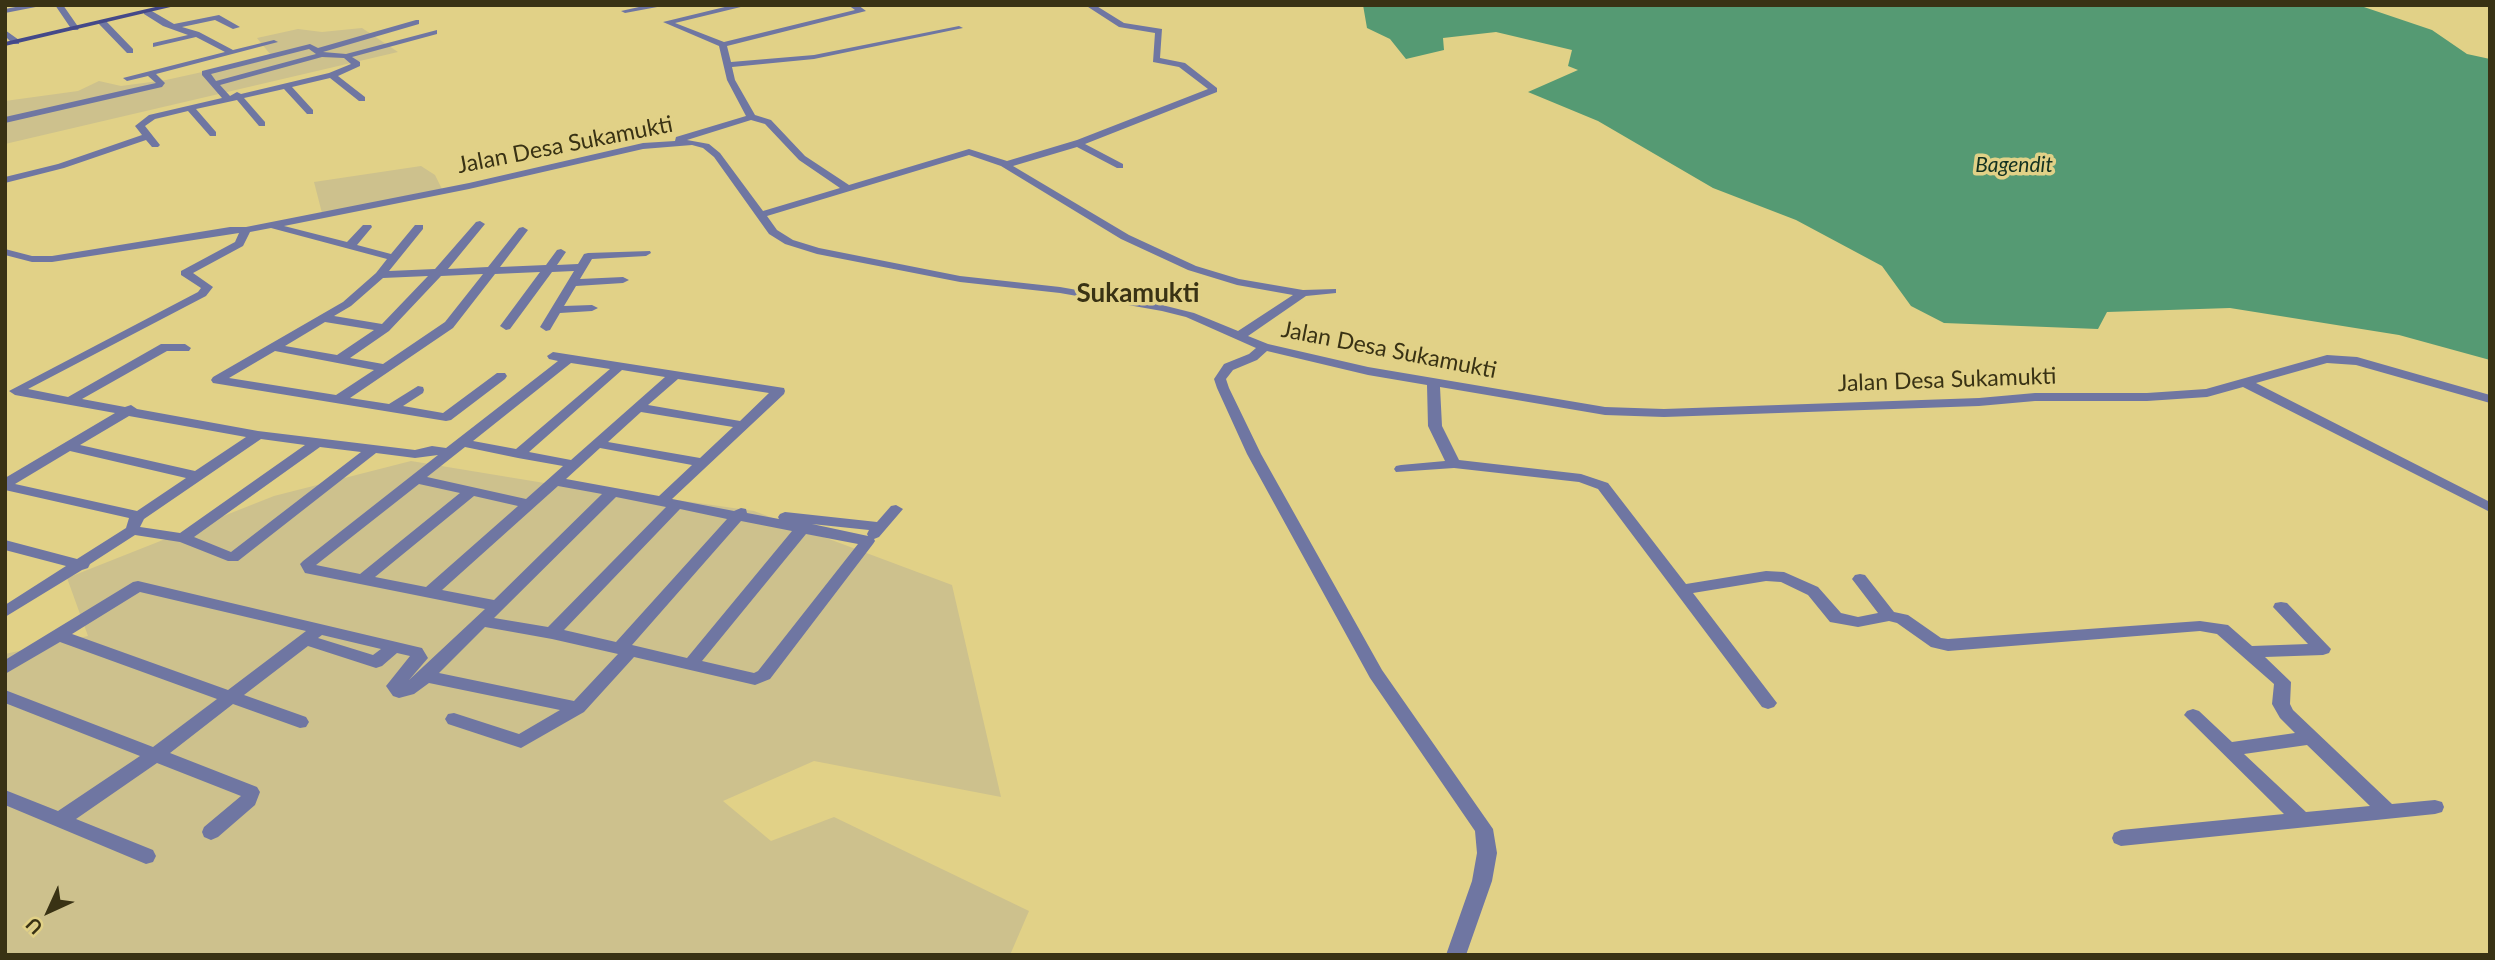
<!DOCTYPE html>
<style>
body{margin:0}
#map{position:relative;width:2495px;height:960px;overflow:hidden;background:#e1d187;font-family:Lato,sans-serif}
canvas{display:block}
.frame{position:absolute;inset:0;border:7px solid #393214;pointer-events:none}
.north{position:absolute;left:14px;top:876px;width:70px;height:70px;-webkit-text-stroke:5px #e1d187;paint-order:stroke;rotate:225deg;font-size:19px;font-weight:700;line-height:28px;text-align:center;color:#393214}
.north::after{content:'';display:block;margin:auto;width:24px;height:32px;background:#393214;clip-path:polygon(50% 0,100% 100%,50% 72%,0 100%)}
</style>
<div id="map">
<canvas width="2495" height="960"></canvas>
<div class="frame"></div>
<div class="north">U</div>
</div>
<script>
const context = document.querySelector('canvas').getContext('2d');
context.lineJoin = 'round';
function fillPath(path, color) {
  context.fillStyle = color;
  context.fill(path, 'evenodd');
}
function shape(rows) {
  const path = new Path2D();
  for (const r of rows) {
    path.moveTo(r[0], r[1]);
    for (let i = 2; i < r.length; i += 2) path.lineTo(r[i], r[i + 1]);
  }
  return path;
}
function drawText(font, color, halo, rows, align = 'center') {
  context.font = font + ' Lato,sans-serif';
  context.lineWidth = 7;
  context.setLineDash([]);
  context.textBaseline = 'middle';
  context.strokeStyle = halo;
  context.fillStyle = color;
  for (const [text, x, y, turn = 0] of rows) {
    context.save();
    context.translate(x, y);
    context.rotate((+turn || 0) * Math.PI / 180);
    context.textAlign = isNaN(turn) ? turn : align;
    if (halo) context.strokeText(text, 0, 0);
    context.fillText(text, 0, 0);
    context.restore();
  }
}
fillPath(shape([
 [362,28,398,52,5,144,5,101,78,91,99,81,121,86,166,80,225,67,270,54,257,38,298,29,322,32],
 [421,166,435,175,442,189,322,213,314,182],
 [411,461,611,494,649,496,754,511,952,585,1001,797,814,761,723,801,771,841,834,817,1029,911,1010,955,5,955,5,654,88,636,67,578,274,496]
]), '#cdc18d');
fillPath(shape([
 [1363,5,2358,5,2432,30,2467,54,2490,59,2490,360,2399,335,2230,308,2107,312,2098,329,1944,323,1911,306,1882,266,1796,220,1713,188,1598,121,1528,92,1578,70,1568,66,1572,50,1496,32,1443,38,1444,50,1406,59,1390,39,1367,28]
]), '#559a73');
fillPath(shape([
 [26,5,46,5,5,13,5,9,26,5],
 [55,5,63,5,79,28,78,30,72,30,55,5],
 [648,5,668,5,625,13,621,11,648,5],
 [733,5,749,5,675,23,724,42,855,10,848,5,858,5,866,11,727,46,731,62,814,55,959,26,963,28,814,59,732,67,735,80,755,115,771,120,805,156,849,185,969,149,1007,161,1077,140,1208,89,1179,67,1153,62,1155,33,1119,27,1085,5,1095,5,1124,23,1162,29,1160,58,1185,63,1217,88,1217,92,1085,144,1123,164,1123,168,1117,168,1077,147,1013,166,1129,235,1196,266,1239,279,1303,290,1336,289,1336,293,1306,296,1248,336,1268,344,1368,367,1605,407,1664,409,1979,398,2035,393,2147,393,2206,389,2327,355,2357,357,2490,395,2490,403,2356,365,2327,363,2256,383,2490,502,2490,512,2243,387,2207,397,2147,401,2035,401,1979,406,1664,417,1605,415,1440,387,1442,426,1459,460,1581,474,1608,483,1686,584,1766,571,1784,572,1818,587,1841,613,1858,617,1878,613,1852,579,1855,575,1860,574,1865,575,1894,612,1908,615,1941,638,1948,639,2200,621,2228,625,2252,646,2308,644,2273,607,2275,603,2281,602,2287,603,2331,649,2329,653,2323,655,2265,657,2291,682,2290,704,2293,710,2392,804,2435,800,2442,802,2444,807,2442,812,2435,814,2121,846,2114,843,2112,838,2114,833,2121,830,2284,814,2184,715,2187,711,2193,709,2199,711,2232,742,2295,733,2280,718,2272,704,2274,684,2217,634,2200,631,1948,651,1931,647,1897,623,1889,621,1858,627,1830,622,1808,595,1781,582,1766,581,1693,593,1777,703,1774,707,1768,709,1762,707,1598,489,1579,482,1454,468,1396,472,1394,469,1396,466,1401,465,1445,461,1428,426,1427,385,1368,375,1267,351,1257,360,1233,370,1226,379,1229,388,1261,454,1382,670,1493,829,1497,853,1492,881,1466,955,1446,955,1472,881,1477,853,1475,831,1370,678,1247,454,1217,388,1214,379,1224,364,1249,354,1256,348,1186,317,1162,311,1060,293,960,282,817,254,785,244,769,234,714,157,703,148,692,145,643,149,469,189,284,226,347,242,363,225,371,225,372,227,357,245,391,254,415,225,423,225,423,229,389,271,435,269,476,222,480,221,485,224,448,269,488,267,519,228,523,227,528,230,500,267,546,265,557,250,561,249,566,252,557,265,578,264,584,254,588,253,650,251,651,253,646,256,592,259,580,279,623,277,629,280,623,283,576,286,564,306,592,305,598,308,592,311,560,313,550,330,546,331,540,327,574,271,552,272,510,329,506,330,500,326,540,272,495,274,453,328,350,398,389,404,418,386,423,387,424,390,423,393,403,406,443,413,497,373,505,373,507,376,505,379,451,420,446,421,213,383,211,380,213,377,343,302,376,273,387,259,271,228,250,232,243,246,193,273,213,287,206,296,28,389,68,397,161,344,185,344,191,348,189,351,167,351,82,399,125,407,131,405,137,409,258,431,415,450,432,446,446,448,558,361,549,359,547,356,553,352,784,388,785,391,784,394,672,499,734,511,741,508,746,509,747,513,779,519,778,517,780,514,785,512,877,522,891,506,896,505,903,509,879,537,874,539,875,541,873,544,770,679,755,685,634,657,584,712,521,748,448,724,445,719,448,714,454,713,519,734,560,710,429,683,414,694,399,698,393,696,386,686,410,656,397,653,382,666,376,668,308,646,244,695,306,717,309,722,306,727,300,728,233,704,170,753,257,787,260,792,255,805,218,837,211,840,204,837,202,832,204,827,241,796,157,763,76,819,153,850,156,856,153,862,146,864,5,805,5,790,58,811,140,756,5,703,5,690,153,747,217,699,60,642,5,674,5,660,133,582,138,581,422,648,428,658,409,680,485,609,305,573,300,564,303,561,438,455,415,458,376,453,238,561,228,561,180,542,135,535,90,564,88,568,82,570,5,617,5,605,66,566,5,550,5,540,77,559,126,528,129,518,5,490,5,478,115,413,15,395,9,391,198,292,201,288,181,275,181,271,235,242,239,233,52,262,32,262,5,255,5,249,32,256,52,256,230,227,246,227,469,183,643,143,675,141,676,137,746,116,727,80,719,46,663,22,733,5],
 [751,120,765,124,799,160,840,188,763,211,720,153,709,144,687,140,751,120],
 [969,155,1001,166,1121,239,1188,270,1237,285,1293,295,1238,331,1194,313,1162,305,1060,287,960,276,819,248,793,240,777,230,767,216,969,155],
 [483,274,445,322,383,364,350,358,389,331,441,276,483,274],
 [428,276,382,324,334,316,351,306,383,278,428,276],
 [325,322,374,330,337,355,285,346,325,322],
 [275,351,374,370,336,395,229,378,275,351],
 [571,363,610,369,516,449,473,441,571,363],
 [622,370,665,377,571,460,529,452,622,370],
 [678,379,769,393,740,421,648,405,678,379],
 [641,412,733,427,700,458,608,442,641,412],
 [129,416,246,437,195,471,80,445,129,416],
 [261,439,305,445,180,533,140,527,144,519,261,439],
 [320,447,361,452,231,552,194,537,320,447],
 [465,447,518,458,563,466,526,499,427,477,465,447],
 [600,448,692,465,659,496,566,479,600,448],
 [70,451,186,478,137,511,15,484,70,451],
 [419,484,460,493,360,574,316,565,419,484],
 [558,486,602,494,494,600,442,590,558,486],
 [474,496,518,506,426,587,375,577,474,496],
 [616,497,666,507,548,627,494,618,616,497],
 [680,509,727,519,616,642,564,630,680,509],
 [741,521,792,531,687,658,632,645,741,521],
 [812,524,869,530,867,534,868,536,812,524],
 [806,534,858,544,758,671,754,673,702,661,806,534],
 [140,592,306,631,228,690,72,634,140,592],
 [485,627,552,639,618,654,574,701,439,673,485,627],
 [322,635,381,649,373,655,318,638,322,635],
 [2307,745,2370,806,2306,812,2244,754,2307,745],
 [144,10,150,10,174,24,219,15,240,27,233,29,215,20,182,27,199,32,233,50,274,40,278,42,156,74,165,83,162,87,5,123,5,117,156,83,148,76,127,81,123,78,225,52,196,37,153,47,153,43,188,35,163,26,144,14,144,10],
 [99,20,105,20,133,49,133,53,127,53,99,24,99,20],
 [416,20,419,20,419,24,323,52,346,54,437,30,437,34,352,57,360,62,360,66,338,76,365,97,365,101,359,101,330,78,292,87,313,110,313,114,307,114,284,89,244,98,265,122,265,126,259,126,237,100,196,109,216,132,216,136,210,136,188,111,155,119,145,126,160,145,158,147,152,147,146,140,64,168,5,183,5,177,58,164,142,135,135,126,149,115,222,98,202,75,202,71,310,44,318,48,416,20],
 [309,49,316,54,216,81,211,74,309,49],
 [322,57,344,58,351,64,329,73,241,94,237,92,230,96,220,85,322,57],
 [5,30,19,40,19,44,13,44,5,36,5,30]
]), '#6f76a2');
fillPath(shape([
 [164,5,179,5,5,46,5,42,164,5]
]), '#444989');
drawText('italic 21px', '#133221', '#e1d187', [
 ["Bagendit",2014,165]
]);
drawText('23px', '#393214', '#e1d187', [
 ["Jalan Desa Sukamukti",565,145,-11],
 ["Jalan Desa Sukamukti",1389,350,11],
 ["Jalan Desa Sukamukti",1947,380,-2]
]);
drawText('bold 26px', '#393214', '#e1d187', [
 ["Sukamukti",1138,294]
]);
</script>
